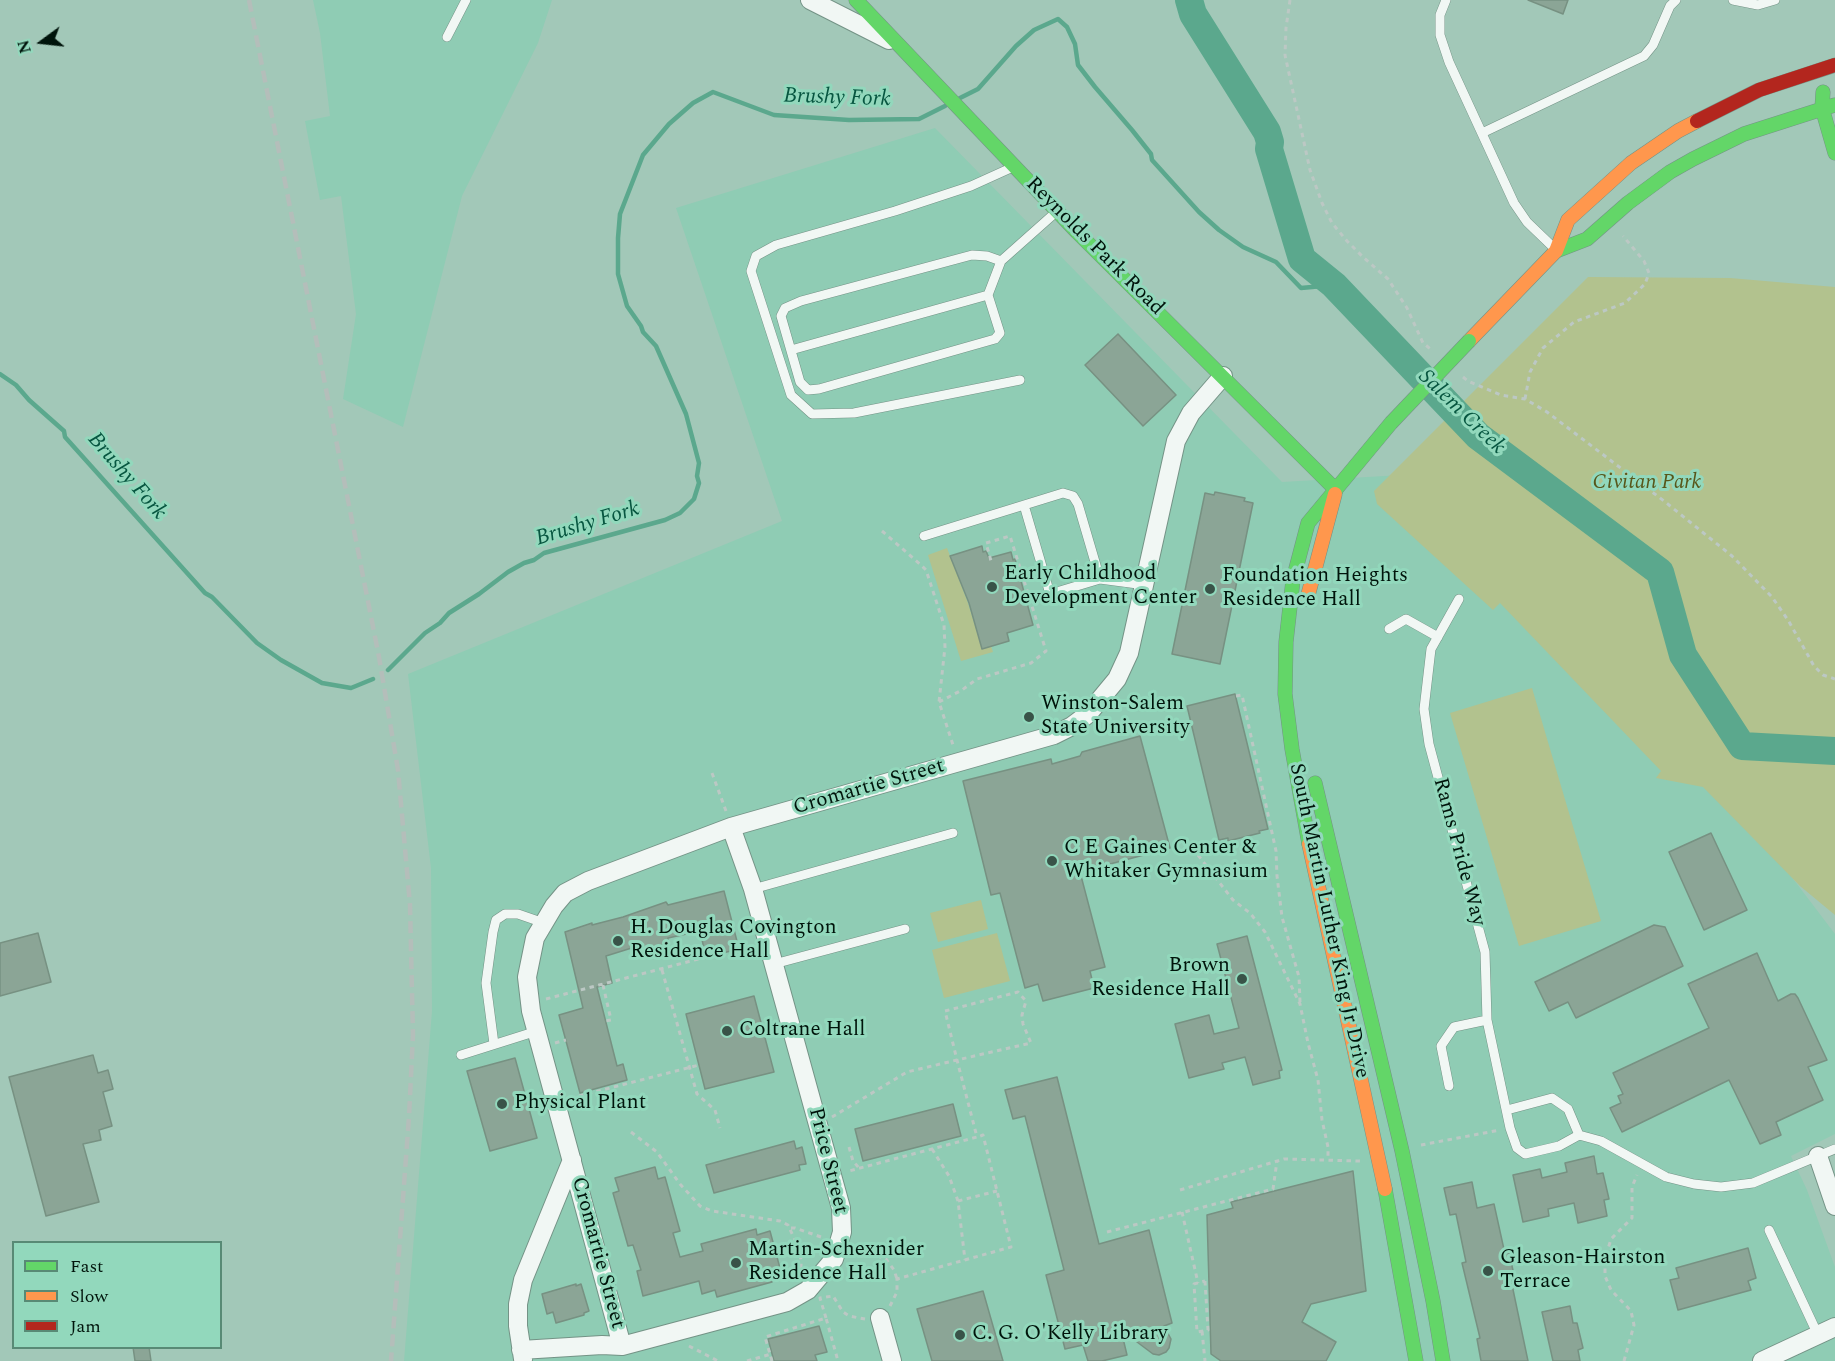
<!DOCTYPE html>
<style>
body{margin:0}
#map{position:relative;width:1835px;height:1361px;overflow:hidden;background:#a2c8b8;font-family:Spectral,serif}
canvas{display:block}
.legend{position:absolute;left:12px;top:1241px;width:210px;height:108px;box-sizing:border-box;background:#92d8bc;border:2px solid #588a75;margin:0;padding:8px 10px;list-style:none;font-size:18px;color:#00140b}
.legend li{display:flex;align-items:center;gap:12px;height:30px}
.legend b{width:30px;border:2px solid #588a75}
.north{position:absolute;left:12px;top:12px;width:60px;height:60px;-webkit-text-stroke:4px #92d8bc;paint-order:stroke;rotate:255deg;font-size:16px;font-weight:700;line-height:24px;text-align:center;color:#00140b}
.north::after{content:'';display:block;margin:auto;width:21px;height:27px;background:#00140b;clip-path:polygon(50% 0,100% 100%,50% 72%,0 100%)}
</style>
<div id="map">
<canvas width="1835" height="1361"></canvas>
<ul class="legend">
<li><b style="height:8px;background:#63d668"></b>Fast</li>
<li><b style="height:8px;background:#ff974d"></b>Slow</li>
<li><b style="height:8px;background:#b3261e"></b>Jam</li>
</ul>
<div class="north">N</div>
</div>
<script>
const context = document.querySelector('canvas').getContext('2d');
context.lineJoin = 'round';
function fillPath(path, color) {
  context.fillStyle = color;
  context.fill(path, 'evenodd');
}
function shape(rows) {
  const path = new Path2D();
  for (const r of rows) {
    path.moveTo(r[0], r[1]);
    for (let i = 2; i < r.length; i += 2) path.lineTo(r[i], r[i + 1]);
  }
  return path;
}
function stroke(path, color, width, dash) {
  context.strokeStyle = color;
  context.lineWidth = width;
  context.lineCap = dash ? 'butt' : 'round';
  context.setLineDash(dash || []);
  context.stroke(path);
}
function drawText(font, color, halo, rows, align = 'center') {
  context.font = font + ' Spectral,serif';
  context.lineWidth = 6;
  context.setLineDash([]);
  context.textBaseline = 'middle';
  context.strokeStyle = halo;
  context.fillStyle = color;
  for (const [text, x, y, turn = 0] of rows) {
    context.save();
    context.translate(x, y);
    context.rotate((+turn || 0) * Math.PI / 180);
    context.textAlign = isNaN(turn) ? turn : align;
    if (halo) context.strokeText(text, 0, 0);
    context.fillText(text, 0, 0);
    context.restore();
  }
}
fillPath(shape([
 [313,0,552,0,538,43,462,196,403,427,343,399,356,314,341,196,320,200,305,121,330,116,320,33],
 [935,128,1282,482,1401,475,1756,830,1835,934,1835,1134,1791,1156,1807,1190,1835,1267,1835,1361,404,1361,432,1011,431,868,408,674,782,521,676,208]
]), '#8fccb4');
fillPath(shape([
 [1588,277,1730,278,1835,287,1835,915,1800,886,1703,787,1656,778,1661,771,1500,603,1493,610,1377,504,1374,491],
 [947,548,968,603,982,648,991,646,993,652,961,661,928,555],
 [1532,688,1601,921,1519,946,1450,713],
 [981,900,988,929,938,942,930,913],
 [997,933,1010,981,944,998,932,950]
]), '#b2c28e');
stroke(shape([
 [960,98,978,89,1016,46,1034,30,1058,19,1067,27,1075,44,1078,65,1095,87,1132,130,1151,154,1152,160,1199,212,1219,230,1243,247,1276,262,1301,288,1334,285],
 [0,374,16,385,29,400,64,431,65,437,205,593,212,597,257,643,281,660,322,683,351,688,373,679],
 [388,670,425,633,440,623,449,613,479,594,508,572,524,563,534,560,544,553,665,520,680,513,694,499,699,483,697,476,699,463,686,414,656,346,643,332,641,326,627,306,618,274,618,238,620,214,643,155,669,124,693,103,713,92,774,115,849,120,919,119,945,106]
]), '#5ba88d', 4.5);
stroke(shape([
 [1189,0,1193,14,1267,132,1270,142,1269,149,1302,259,1334,285,1478,436,1660,572,1683,655,1742,746,1835,751]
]), '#5ba88d', 28);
const building = shape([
 [1528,0,1568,0,1563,14,1528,0],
 [1118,334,1176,395,1143,426,1085,365,1118,334],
 [1215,492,1245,498,1244,501,1253,503,1220,664,1172,654,1205,493,1214,495,1215,492],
 [982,546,983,552,986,551,989,558,1011,552,1013,560,1015,559,1033,625,1007,633,1009,641,982,649,969,603,950,556,982,546],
 [1235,694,1268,829,1259,831,1260,833,1228,841,1228,838,1219,840,1187,706,1235,694],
 [1140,736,1170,848,1080,872,1105,967,1090,971,1094,988,1043,1001,1038,984,1025,988,1000,893,991,895,963,781,1051,759,1052,764,1080,756,1082,752,1140,736],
 [1711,833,1747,910,1704,930,1669,852,1711,833],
 [724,891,739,949,706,957,700,931,668,938,668,943,640,951,638,946,606,956,612,983,597,987,617,1066,623,1064,627,1080,580,1093,559,1015,583,1008,565,932,592,923,592,925,623,917,666,902,668,905,724,891],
 [1654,925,1665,927,1683,966,1576,1018,1568,1002,1549,1011,1535,982,1654,925],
 [38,933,51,982,0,996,0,943,38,933],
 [1247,936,1282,1070,1279,1071,1280,1078,1253,1085,1245,1057,1222,1063,1224,1069,1189,1078,1175,1024,1209,1015,1214,1034,1239,1028,1217,944,1247,936],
 [1757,953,1778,1001,1791,994,1795,994,1798,998,1827,1060,1808,1067,1823,1100,1776,1122,1781,1135,1760,1144,1729,1080,1622,1132,1610,1108,1621,1103,1618,1096,1623,1094,1613,1073,1709,1028,1688,984,1757,953],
 [754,996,774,1072,705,1089,686,1014,754,996],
 [93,1055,98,1073,108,1070,113,1089,103,1092,112,1126,99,1130,101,1140,83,1144,99,1202,46,1216,9,1077,93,1055],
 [515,1058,537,1138,490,1151,467,1071,515,1058],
 [1057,1077,1099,1244,1149,1230,1172,1323,1164,1326,1171,1339,1169,1348,1166,1352,1159,1355,1153,1354,1121,1330,1127,1355,1102,1361,1088,1361,1083,1345,1065,1349,1046,1275,1064,1270,1025,1116,1013,1119,1005,1090,1057,1077],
 [953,1104,961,1136,863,1161,855,1129,953,1104],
 [794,1141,796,1149,802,1147,806,1164,799,1165,800,1170,714,1193,706,1165,794,1141],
 [1594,1156,1597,1174,1603,1173,1609,1199,1604,1200,1607,1216,1578,1223,1574,1203,1548,1209,1549,1216,1523,1222,1513,1175,1540,1169,1542,1178,1567,1172,1565,1163,1594,1156],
 [655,1167,658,1179,665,1177,680,1231,673,1233,680,1257,703,1251,701,1244,756,1229,757,1235,770,1231,781,1272,770,1275,772,1282,717,1297,715,1290,702,1294,699,1281,643,1296,637,1271,641,1270,633,1245,628,1246,613,1193,619,1191,615,1178,655,1167],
 [1353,1171,1366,1291,1311,1304,1302,1322,1336,1342,1326,1361,1221,1361,1211,1354,1207,1215,1233,1208,1231,1202,1353,1171],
 [1472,1182,1477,1208,1494,1204,1505,1254,1509,1253,1515,1279,1511,1280,1528,1361,1481,1361,1477,1339,1480,1338,1462,1263,1466,1262,1456,1214,1450,1215,1444,1188,1472,1182],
 [1748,1248,1756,1278,1748,1281,1751,1290,1678,1310,1670,1280,1679,1278,1676,1268,1748,1248],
 [576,1284,576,1286,581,1284,589,1311,584,1313,584,1315,556,1323,553,1312,547,1314,542,1294,576,1284],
 [983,1291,1003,1361,932,1361,917,1309,983,1291],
 [1570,1306,1573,1323,1577,1323,1583,1348,1578,1350,1580,1361,1553,1361,1542,1312,1570,1306],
 [819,1326,827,1352,815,1355,817,1361,774,1361,768,1339,819,1326],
 [133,1347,149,1347,151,1361,135,1361,133,1347]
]);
fillPath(building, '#8ba596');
stroke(building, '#779182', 1.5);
const lane = shape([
 [1446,0,1440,15,1440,35,1449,62,1514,203,1527,222,1553,247],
 [1733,0,1758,5,1775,0],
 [447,37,466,0],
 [1482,133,1644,56,1653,45,1670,6,1676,0],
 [1013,167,971,186,895,211,776,245,756,256,751,271,791,395,812,414,854,413,1020,380],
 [1001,261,988,295,1000,333,995,339,819,389,808,390,800,382,781,316,785,308,801,301,972,255,987,256,1001,261,1055,213],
 [791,350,988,295],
 [1024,505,1050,594,1100,579],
 [924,536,1063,493,1073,496,1078,504,1100,579,1145,585],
 [1459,599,1431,649,1424,709,1429,744,1485,952,1487,1020,1510,1128,1517,1148,1525,1154,1559,1146,1579,1135,1601,1141,1666,1177,1694,1184,1721,1187,1753,1183,1835,1149],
 [1389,629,1406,619,1438,637],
 [753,889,953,833],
 [774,964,905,929],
 [494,1044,486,983,493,932,496,920,505,914,518,914,544,923],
 [461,1055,537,1031],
 [1449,1086,1441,1046,1454,1027,1487,1020],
 [1507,1110,1552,1098,1568,1109,1579,1135],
 [1769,1230,1818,1335]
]);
const street = shape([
 [810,0,889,40],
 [1818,1156,1835,1206],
 [880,1318,892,1361],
 [622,1346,531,1011,527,977,535,938,554,906,565,893,588,881,731,827,1054,735,1072,726,1088,714,1117,679,1129,653,1176,441,1191,413,1223,376],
 [521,1350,602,1345,622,1346,787,1302,808,1290,834,1259,842,1232,841,1208,753,889,731,827],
 [523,1359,518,1326,518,1304,523,1280,572,1160],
 [1762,1361,1835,1327]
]);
const fast = shape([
 [856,0,1077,232,1336,490],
 [1823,92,1822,108,1835,153],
 [1556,251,1587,239,1628,203,1670,172,1693,159,1744,134,1835,105],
 [1315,783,1402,1151,1433,1301,1443,1361],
 [1309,844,1292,749,1285,694,1286,642,1293,580,1308,523,1391,423],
 [1385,1189,1416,1361]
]);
const slow = shape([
 [1469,341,1556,251,1568,220,1631,163,1678,131,1697,121],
 [1307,599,1335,494],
 [1309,844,1385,1189]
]);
const jam = shape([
 [1697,121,1759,90,1835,65]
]);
stroke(lane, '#749386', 10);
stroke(street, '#749386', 20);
stroke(fast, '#749386', 15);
stroke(slow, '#749386', 15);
stroke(jam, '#749386', 15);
stroke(shape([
 [1290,0,1286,28,1285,55,1310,170,1322,203,1332,223,1347,241,1363,257,1388,279,1407,308,1423,343,1433,351],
 [1463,377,1468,381,1501,395,1525,399,1547,412,1664,501,1732,556,1772,597,1788,620,1814,666,1823,675,1835,679],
 [1525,399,1530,372,1543,348,1574,322,1625,303,1645,284,1649,273,1644,261,1623,236],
 [882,531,921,565,926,570,928,576,944,625,945,647,939,702,954,748],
 [1236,696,1242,695,1276,851,1277,876,1282,917,1299,977,1300,1002],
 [939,702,962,690,977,679,1031,663,1046,651,1010,536,986,543,991,561],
 [712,773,726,811],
 [1198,855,1233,900,1250,913,1265,932,1300,1004,1308,1043,1318,1080,1322,1120,1328,1147,1328,1160],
 [662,970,697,1094,715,1110,720,1128],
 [603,985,611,1020,605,1021],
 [546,999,706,957],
 [555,1043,566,1040],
 [579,1096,699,1065],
 [832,1117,907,1072,957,1060,1031,1043,1023,1024,1022,1015,1026,1001,1018,992,945,1011,957,1060,977,1137,849,1171],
 [631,1132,657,1152,680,1184,700,1206,712,1211,780,1221,788,1225,799,1249,801,1260,801,1268,791,1279],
 [1421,1145,1500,1130],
 [849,1147,853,1161,859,1168],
 [932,1149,949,1176,958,1201,965,1260],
 [1180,1190,1284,1159,1360,1161],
 [958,1201,997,1191],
 [1182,1212,1198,1283],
 [791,1228,795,1228,824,1238],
 [1107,1232,1273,1189,1277,1161],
 [853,1252,857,1257,872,1254,886,1259,894,1270,897,1279],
 [1205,1281,1208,1330,1197,1332,1194,1284,1205,1281],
 [890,1306,897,1292,897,1279,1011,1247,983,1135,978,1137],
 [826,1318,820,1298,833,1296,843,1312,849,1316,865,1319],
 [1202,1331,1205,1361],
 [689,1346,718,1361],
 [747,1361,771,1354],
 [772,1361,765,1337,826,1318,838,1361],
 [1624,1361,1634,1325,1631,1311,1611,1290,1605,1276,1605,1259,1611,1239,1632,1218,1632,1187,1637,1175]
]), '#bcc8c4', 3, [4.5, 4.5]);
stroke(lane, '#f1f7f4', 9);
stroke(street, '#f1f7f4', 18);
stroke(fast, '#63d668', 14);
stroke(slow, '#ff974d', 14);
stroke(jam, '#b3261e', 14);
stroke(shape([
 [249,0,379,657,398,770,410,905,413,1035,409,1117,391,1361]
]), '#b4beba', 4.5, [12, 6]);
const fastBridge = shape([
 [1391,423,1469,341]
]);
stroke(fastBridge, '#749386', 15, []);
stroke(fastBridge, '#63d668', 14);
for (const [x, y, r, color] of [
 [992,587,6,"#395348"],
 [1210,589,6,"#395348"],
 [1029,717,6,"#395348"],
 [1052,861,6,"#395348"],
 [618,941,6,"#395348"],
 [1242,979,6,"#395348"],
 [727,1031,6,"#395348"],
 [502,1104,6,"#395348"],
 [736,1263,6,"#395348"],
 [1488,1271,6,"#395348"],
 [960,1335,6,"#395348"]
]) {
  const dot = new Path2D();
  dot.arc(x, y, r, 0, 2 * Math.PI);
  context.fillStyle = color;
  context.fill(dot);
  stroke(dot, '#92d8bc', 2);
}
drawText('21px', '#00140b', '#92d8bc', [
 ["Reynolds Park Road",1094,247,45],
 ["Cromartie Street",869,788,-16],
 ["Rams Pride Way",1458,852,75],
 ["South Martin Luther King Jr Drive",1328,921,78],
 ["Price Street",827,1161,76],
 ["Cromartie Street",597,1253,75]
]);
drawText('italic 21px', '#58561a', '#92d8bc', [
 ["Civitan Park",1647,484]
]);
drawText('21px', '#00140b', '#92d8bc', [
 ["Early Childhood",1004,575],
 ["Development Center",1004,599],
 ["Foundation Heights",1222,577],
 ["Residence Hall",1222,601],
 ["Winston-Salem",1041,705],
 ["State University",1041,729],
 ["C E Gaines Center &",1064,849],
 ["Whitaker Gymnasium",1064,873],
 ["H. Douglas Covington",630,929],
 ["Residence Hall",630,953],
 ["Brown",1230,967,"right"],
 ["Residence Hall",1230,991,"right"],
 ["Coltrane Hall",739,1031],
 ["Physical Plant",514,1104],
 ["Martin-Schexnider",748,1251],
 ["Residence Hall",748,1275],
 ["Gleason-Hairston",1500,1259],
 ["Terrace",1500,1283],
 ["C. G. O'Kelly Library",972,1335]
], 'left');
drawText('italic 22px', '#075640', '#92d8bc', [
 ["Brushy Fork",837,99,2],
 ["Salem Creek",1461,413,44],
 ["Brushy Fork",126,477,49],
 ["Brushy Fork",588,525,-17]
]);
</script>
